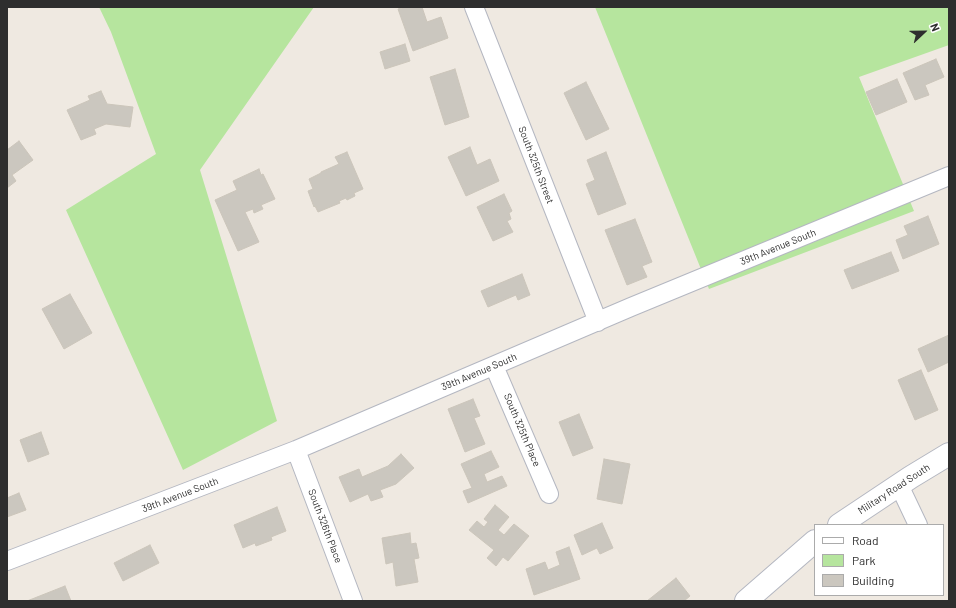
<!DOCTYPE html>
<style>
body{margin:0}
#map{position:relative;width:956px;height:608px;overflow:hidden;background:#efe9e1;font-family:Barlow,sans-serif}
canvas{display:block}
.frame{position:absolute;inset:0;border:8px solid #2e2e2e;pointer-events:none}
.legend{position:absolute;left:814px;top:524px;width:130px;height:72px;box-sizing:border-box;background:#fff;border:1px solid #ababab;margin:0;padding:5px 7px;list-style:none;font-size:12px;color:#2e2e2e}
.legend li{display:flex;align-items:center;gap:8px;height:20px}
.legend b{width:20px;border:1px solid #ababab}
.north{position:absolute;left:904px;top:12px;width:40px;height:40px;-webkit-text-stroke:3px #fff;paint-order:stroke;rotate:68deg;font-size:11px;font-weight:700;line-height:16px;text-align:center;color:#2e2e2e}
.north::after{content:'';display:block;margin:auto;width:14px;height:18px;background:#2e2e2e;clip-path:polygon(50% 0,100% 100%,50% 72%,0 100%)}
</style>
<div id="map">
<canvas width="956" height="608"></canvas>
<div class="frame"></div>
<ul class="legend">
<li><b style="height:5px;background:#fff"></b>Road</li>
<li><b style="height:11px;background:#b6e59e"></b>Park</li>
<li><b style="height:11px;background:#cbc7bf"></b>Building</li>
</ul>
<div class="north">N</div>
</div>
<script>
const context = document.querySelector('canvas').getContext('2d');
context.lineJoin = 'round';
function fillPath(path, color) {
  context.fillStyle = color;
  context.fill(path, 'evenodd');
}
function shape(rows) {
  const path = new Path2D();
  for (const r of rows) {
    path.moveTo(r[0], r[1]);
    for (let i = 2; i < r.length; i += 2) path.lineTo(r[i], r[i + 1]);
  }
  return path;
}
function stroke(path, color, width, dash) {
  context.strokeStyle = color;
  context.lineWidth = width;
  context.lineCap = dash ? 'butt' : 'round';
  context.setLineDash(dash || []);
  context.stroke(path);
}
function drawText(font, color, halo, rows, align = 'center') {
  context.font = font + ' Barlow,sans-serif';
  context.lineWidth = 3.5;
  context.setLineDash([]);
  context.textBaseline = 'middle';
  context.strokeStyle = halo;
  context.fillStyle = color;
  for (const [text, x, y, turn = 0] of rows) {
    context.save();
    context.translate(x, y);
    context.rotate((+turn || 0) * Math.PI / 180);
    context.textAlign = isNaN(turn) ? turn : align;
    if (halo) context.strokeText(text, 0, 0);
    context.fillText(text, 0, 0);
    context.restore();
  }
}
fillPath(shape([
 [99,7,314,7,200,170,277,421,183,470,66,210,156,154,111,32],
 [595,7,949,7,949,45,859,77,914,211,709,289]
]), '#b6e59e');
const building = shape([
 [406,7,422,7,427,22,441,17,448,38,413,51,398,9,406,7],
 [405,44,410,61,385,69,380,52,405,44],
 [936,59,944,77,925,85,929,95,915,100,903,73,936,59],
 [455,69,469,117,445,125,430,77,455,69],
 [897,79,907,102,876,115,866,92,897,79],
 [586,82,609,129,586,140,564,93,586,82],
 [101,91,107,104,133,107,130,127,106,124,94,129,96,134,81,140,67,110,90,100,88,96,101,91],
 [19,141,33,160,12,175,16,181,7,188,7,150,19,141],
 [470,147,477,165,490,159,499,181,466,196,448,157,470,147],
 [347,152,363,189,354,193,355,196,347,200,346,198,339,201,340,203,318,212,315,206,314,207,308,191,313,189,309,179,321,173,321,172,339,164,335,157,347,152],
 [606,152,626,204,598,215,586,184,595,180,587,160,606,152],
 [259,169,261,175,263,174,275,199,261,205,263,209,254,213,253,209,245,212,259,242,238,251,215,200,237,190,233,181,259,169],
 [504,194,512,211,509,213,511,219,507,221,513,232,493,241,477,207,504,194],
 [928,216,939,244,903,259,896,240,908,235,904,226,928,216],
 [635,219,652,262,642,266,647,277,627,285,605,230,635,219],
 [891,252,899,271,852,289,844,270,891,252],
 [522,274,530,295,518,300,516,295,488,307,481,291,522,274],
 [70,294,92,333,64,349,42,309,70,294],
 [949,335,949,362,928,372,918,349,949,335],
 [921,370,938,410,915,420,898,380,921,370],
 [473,399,480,416,474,418,485,444,465,452,448,409,473,399],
 [579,414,593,448,573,456,559,422,579,414],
 [41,432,49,454,28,462,20,440,41,432],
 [491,451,499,467,484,474,487,482,502,476,507,486,468,503,463,491,472,488,461,464,491,451],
 [401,454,414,468,396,484,380,490,383,497,371,501,368,494,350,502,339,477,359,469,362,477,388,466,401,454],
 [604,459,630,464,622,504,597,499,604,459],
 [19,493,26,510,7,517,7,498,19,493],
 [495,505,509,517,498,530,504,535,514,524,529,536,508,561,503,557,496,566,487,558,494,550,469,530,477,521,484,527,488,522,484,519,495,505],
 [277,507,286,531,271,537,272,540,256,546,255,543,243,548,234,525,277,507],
 [602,523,613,548,600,554,597,548,582,555,574,535,602,523],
 [410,533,411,544,416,543,419,558,414,559,418,582,396,586,393,562,386,564,382,538,410,533],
 [150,545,159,563,123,581,114,563,150,545],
 [569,547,580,579,534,595,526,569,545,562,548,570,560,565,556,552,569,547],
 [676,578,690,596,684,601,647,601,676,578],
 [65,586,71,601,27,601,65,586]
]);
fillPath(building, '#cbc7bf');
stroke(building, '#cbc5ba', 1);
const minor = shape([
 [474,7,598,322],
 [494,366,549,494],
 [296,450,353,601],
 [899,485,918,525],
 [7,561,296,450,631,307,949,176]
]);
const secondary = shape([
 [839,525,911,477,949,454],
 [746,601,815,541]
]);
stroke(minor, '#b4b7c1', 20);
stroke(secondary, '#b4b7c1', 24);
stroke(minor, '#fff', 18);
stroke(secondary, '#fff', 22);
drawText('10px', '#2e2e2e', '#fff', [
 ["South 325th Street",536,165,69],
 ["39th Avenue South",778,247,-22],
 ["39th Avenue South",479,372,-23],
 ["South 325th Place",522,430,67],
 ["Military Road South",894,489,-33],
 ["39th Avenue South",180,495,-21],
 ["South 326th Place",325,526,69]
]);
</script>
